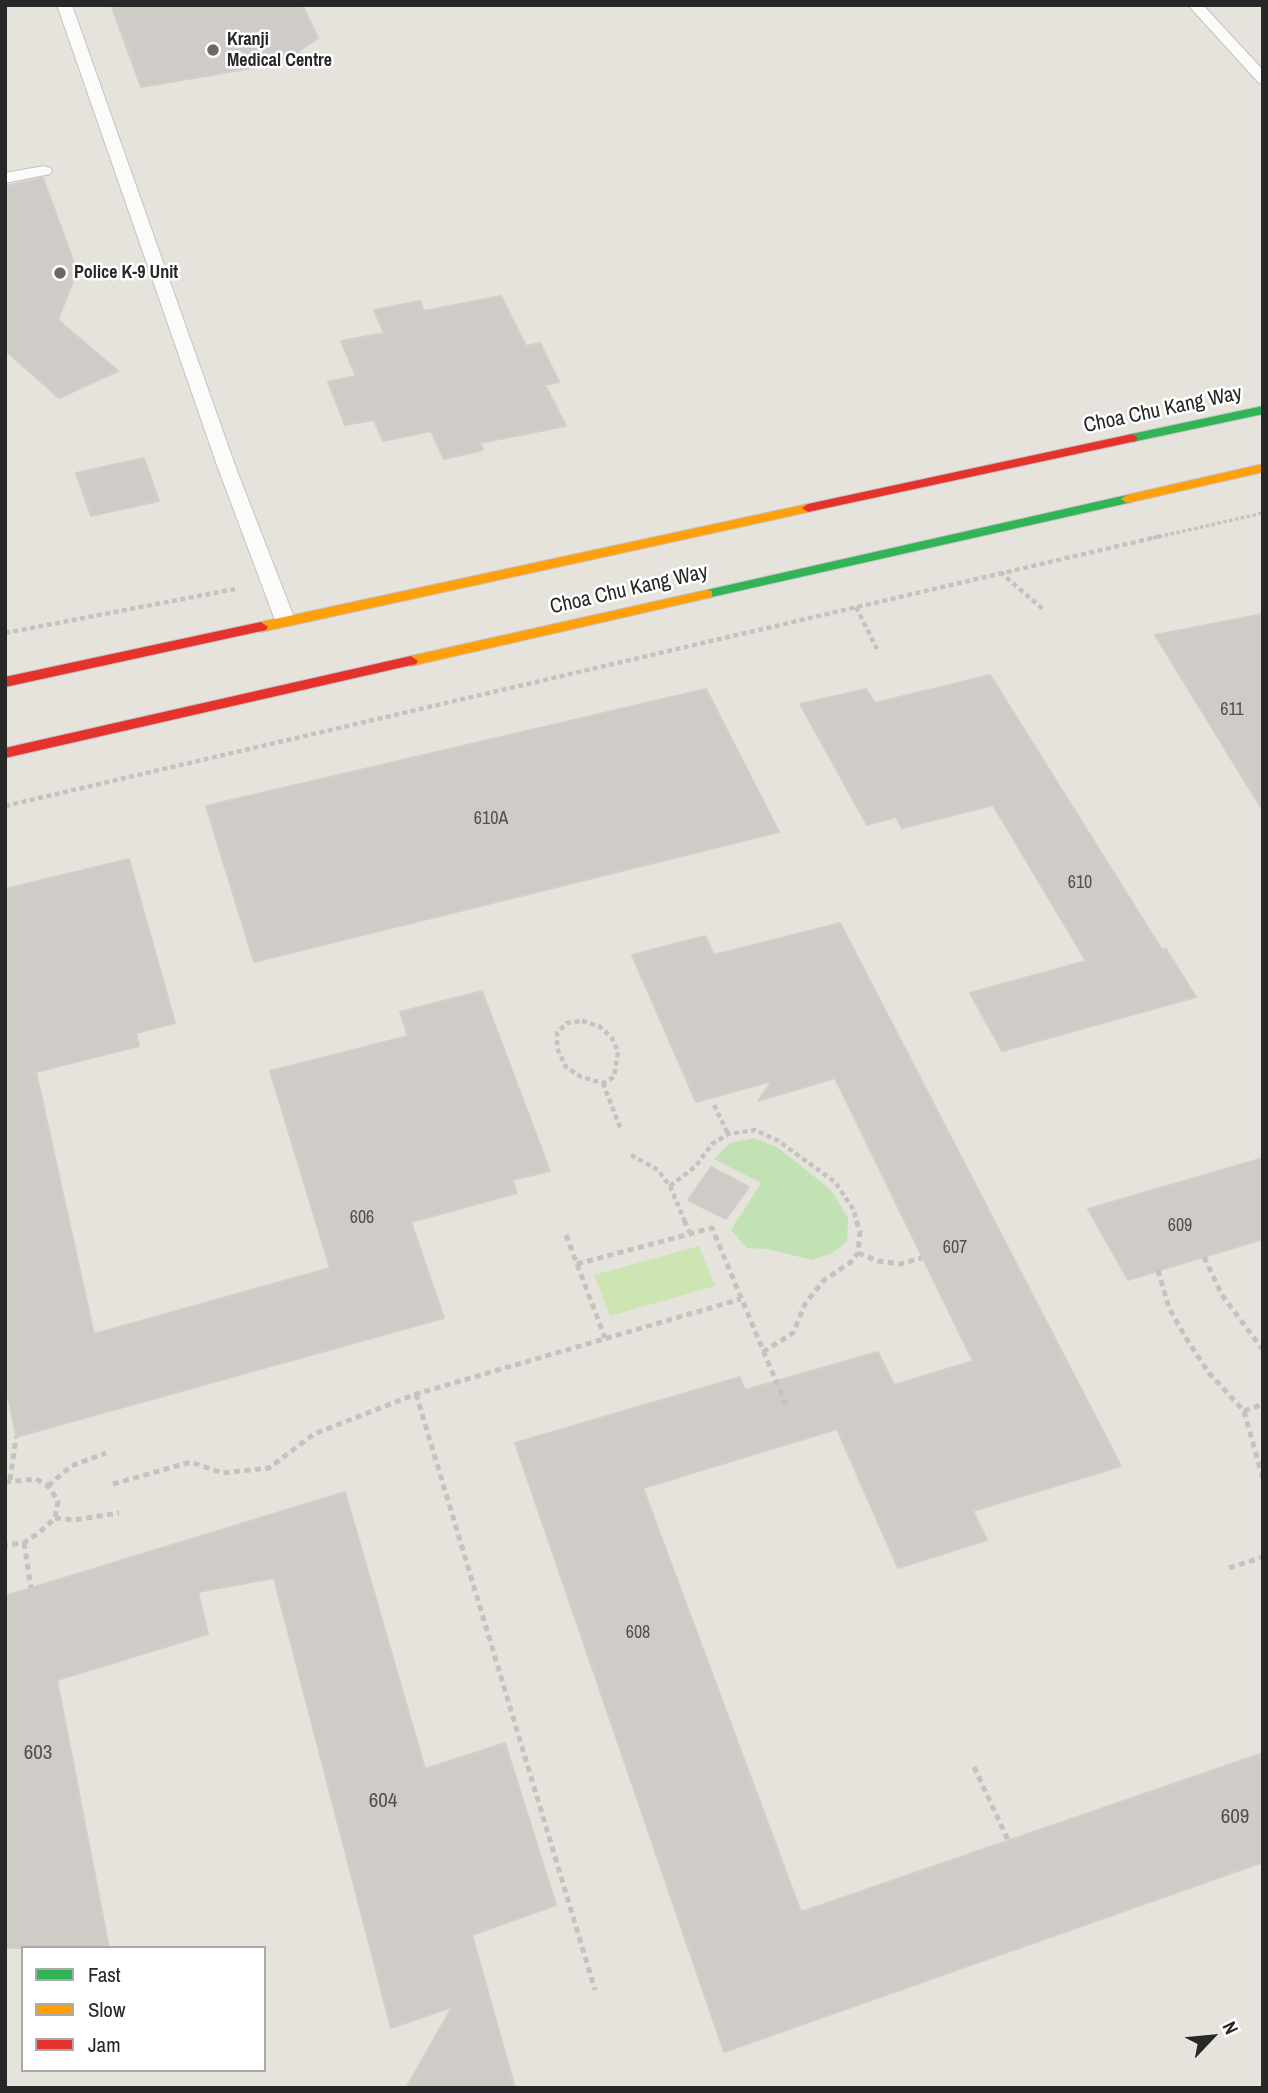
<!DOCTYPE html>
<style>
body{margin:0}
#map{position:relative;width:1268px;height:2093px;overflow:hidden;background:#e6e3dc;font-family:"Archivo Narrow",sans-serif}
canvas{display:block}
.frame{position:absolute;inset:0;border:7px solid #272727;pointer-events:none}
.legend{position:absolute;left:21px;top:1946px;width:245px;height:126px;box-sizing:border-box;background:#fff;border:2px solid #a9a9a9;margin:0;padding:9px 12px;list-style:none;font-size:21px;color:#272727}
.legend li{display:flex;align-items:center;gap:14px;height:35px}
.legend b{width:35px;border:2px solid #a9a9a9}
.north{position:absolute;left:1177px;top:2002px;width:70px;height:70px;-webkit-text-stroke:5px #fff;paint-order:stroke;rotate:64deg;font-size:19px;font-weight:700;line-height:28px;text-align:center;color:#272727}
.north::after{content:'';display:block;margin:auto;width:24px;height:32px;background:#272727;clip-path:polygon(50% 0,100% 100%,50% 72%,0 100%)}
</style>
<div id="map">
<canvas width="1268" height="2093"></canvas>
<div class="frame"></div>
<ul class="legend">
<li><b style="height:9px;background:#30b455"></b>Fast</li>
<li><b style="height:9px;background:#ff9f0a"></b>Slow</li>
<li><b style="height:9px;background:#e5322d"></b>Jam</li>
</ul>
<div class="north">N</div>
</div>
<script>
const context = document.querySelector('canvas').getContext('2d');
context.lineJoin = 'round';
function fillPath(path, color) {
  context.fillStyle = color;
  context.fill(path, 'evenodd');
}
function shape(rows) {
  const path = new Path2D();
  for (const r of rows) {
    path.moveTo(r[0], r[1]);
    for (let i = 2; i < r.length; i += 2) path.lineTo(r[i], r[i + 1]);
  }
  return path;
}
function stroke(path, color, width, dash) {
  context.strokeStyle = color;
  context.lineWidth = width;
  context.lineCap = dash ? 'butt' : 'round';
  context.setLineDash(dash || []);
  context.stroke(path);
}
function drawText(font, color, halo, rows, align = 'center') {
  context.font = font + ' "Archivo Narrow",sans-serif';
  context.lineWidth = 5;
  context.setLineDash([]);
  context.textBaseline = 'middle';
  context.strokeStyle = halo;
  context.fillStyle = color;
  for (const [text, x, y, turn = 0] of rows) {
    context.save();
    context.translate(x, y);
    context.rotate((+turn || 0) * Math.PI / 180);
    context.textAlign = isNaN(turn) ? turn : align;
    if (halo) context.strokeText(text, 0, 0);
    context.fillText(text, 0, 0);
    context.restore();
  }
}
fillPath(shape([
 [754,1138,777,1147,831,1190,848,1218,847,1242,832,1253,812,1260,767,1249,747,1248,731,1230,761,1183,714,1159,730,1143]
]), '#c2e1b5');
fillPath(shape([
 [699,1246,715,1286,610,1316,594,1275]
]), '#cce5b3');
const building = shape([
 [111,5,302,5,318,38,282,63,141,87,111,5],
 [43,178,77,271,58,320,118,371,59,398,5,350,5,186,43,178],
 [501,296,526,346,540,343,559,382,545,385,566,426,480,443,483,450,444,459,431,431,383,441,374,420,345,425,328,382,356,376,341,341,384,333,374,310,420,301,424,311,501,296],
 [144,458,159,501,91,516,76,473,144,458],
 [1263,614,1263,811,1155,635,1263,614],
 [990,675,1162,950,1166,949,1196,997,1002,1051,970,993,1086,961,993,805,902,828,896,817,867,825,800,704,866,689,875,703,990,675],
 [706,689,779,832,254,962,206,806,706,689],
 [129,859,175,1023,136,1033,139,1046,36,1072,94,1334,330,1268,270,1071,408,1036,400,1012,482,991,550,1171,512,1180,517,1193,411,1222,444,1318,16,1437,5,1380,5,889,129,859],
 [840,923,1121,1466,973,1511,987,1540,898,1568,837,1429,643,1488,801,1912,1263,1753,1263,1862,724,2052,515,1443,740,1377,745,1390,878,1352,894,1385,973,1361,835,1078,758,1101,772,1081,696,1102,632,955,705,936,714,955,840,923],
 [1263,1158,1263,1239,1128,1280,1088,1209,1263,1158],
 [711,1167,749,1187,726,1219,688,1200,711,1167],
 [345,1492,425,1769,505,1743,556,1905,472,1935,515,2088,406,2088,452,2007,391,2028,274,1578,198,1592,208,1634,57,1680,109,1948,5,1948,5,1596,345,1492]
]);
fillPath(building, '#cfccc7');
stroke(building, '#d1cfc9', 2);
const lane = shape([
 [57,5,72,5,236,468,295,620,292,625,278,625,275,620,218,468,57,5],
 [1188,5,1203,5,1263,70,1263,84,1258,82,1188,5],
 [44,166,50,168,52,171,50,174,5,183,5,173,44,166]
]);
const fast = shape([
 [1263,406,1263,414,1132,442,1126,438,1132,434,1263,406],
 [1127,495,1132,496,1132,502,707,598,700,594,707,590,1127,495]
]);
const slow = shape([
 [1263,464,1263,472,1127,503,1121,499,1127,495,1263,464],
 [808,504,814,508,813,511,261,632,254,627,261,622,808,504],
 [707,590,712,591,712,597,411,666,404,661,411,656,707,590]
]);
const jam = shape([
 [1132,434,1138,438,1136,441,808,512,802,508,808,504,1132,434],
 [261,622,268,627,266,630,5,687,5,677,261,622],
 [411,656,418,661,416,664,5,758,5,748,411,656]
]);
stroke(lane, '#c3c2c2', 2);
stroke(fast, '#c3c2c2', 2);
stroke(slow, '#c3c2c2', 2);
stroke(jam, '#c3c2c2', 2);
stroke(shape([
 [1153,538,1263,513]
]), '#c4c3c2', 3.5, [3.5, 2.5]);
stroke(shape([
 [1000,572,1044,610],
 [856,607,877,649],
 [5,633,235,589],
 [5,806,1161,536],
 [582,1021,599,1026,612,1038,618,1052,614,1077,603,1083,581,1077,566,1067,557,1048,557,1033,567,1023,582,1021],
 [603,1083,621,1130],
 [714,1105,728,1134],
 [631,1155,658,1170,670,1186,685,1222],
 [670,1186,696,1166,712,1144,728,1134,755,1130,777,1140,835,1182,853,1209,857,1222]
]), '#c4c3c2', 4.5, [5, 3.5]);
stroke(shape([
 [684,1220,690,1233],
 [566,1235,605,1338],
 [858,1253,878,1261,900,1264,922,1258],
 [1204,1257,1222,1295,1263,1350],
 [577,1264,712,1228,786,1405],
 [1158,1270,1169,1308,1186,1338,1209,1373,1244,1411,1263,1479],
 [763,1352,793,1333,805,1304,824,1280,850,1263,858,1253,860,1231,856,1220],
 [416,1394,595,1990],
 [1244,1411,1263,1404],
 [10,1480,16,1437],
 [5,1482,36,1479,48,1486,58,1501,55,1518,40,1532,24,1543,5,1545],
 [113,1484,191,1462,222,1473,269,1468,314,1434,416,1394,741,1299],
 [48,1486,71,1466,106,1453],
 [55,1518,74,1520,119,1513],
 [24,1543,31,1588],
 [1229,1568,1263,1557],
 [974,1767,1008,1840]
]), '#c4c3c2', 5, [6, 4.5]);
fillPath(lane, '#fbfbfa');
fillPath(fast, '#30b455');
fillPath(slow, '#ff9f0a');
fillPath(jam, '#e5322d');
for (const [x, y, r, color] of [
 [213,50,7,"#6a6966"],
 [60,273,7,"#6a6966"]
]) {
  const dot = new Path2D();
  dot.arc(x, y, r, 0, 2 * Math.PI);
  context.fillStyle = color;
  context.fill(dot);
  stroke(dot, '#fff', 2.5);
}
drawText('bold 18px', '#272727', '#fff', [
 ["Kranji",227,40],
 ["Medical Centre",227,61],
 ["Police K-9 Unit",74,273]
], 'left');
drawText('18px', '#525150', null, [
 ["611",1232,710],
 ["610A",491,819],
 ["610",1080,883],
 ["606",362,1218],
 ["609",1180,1226],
 ["607",955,1248],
 ["608",638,1633]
]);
drawText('21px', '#272727', '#fff', [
 ["Choa Chu Kang Way",1163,410,-12],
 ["Choa Chu Kang Way",629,590,-13]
]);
drawText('21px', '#525150', null, [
 ["603",38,1753],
 ["604",383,1801],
 ["609",1235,1817]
]);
</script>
